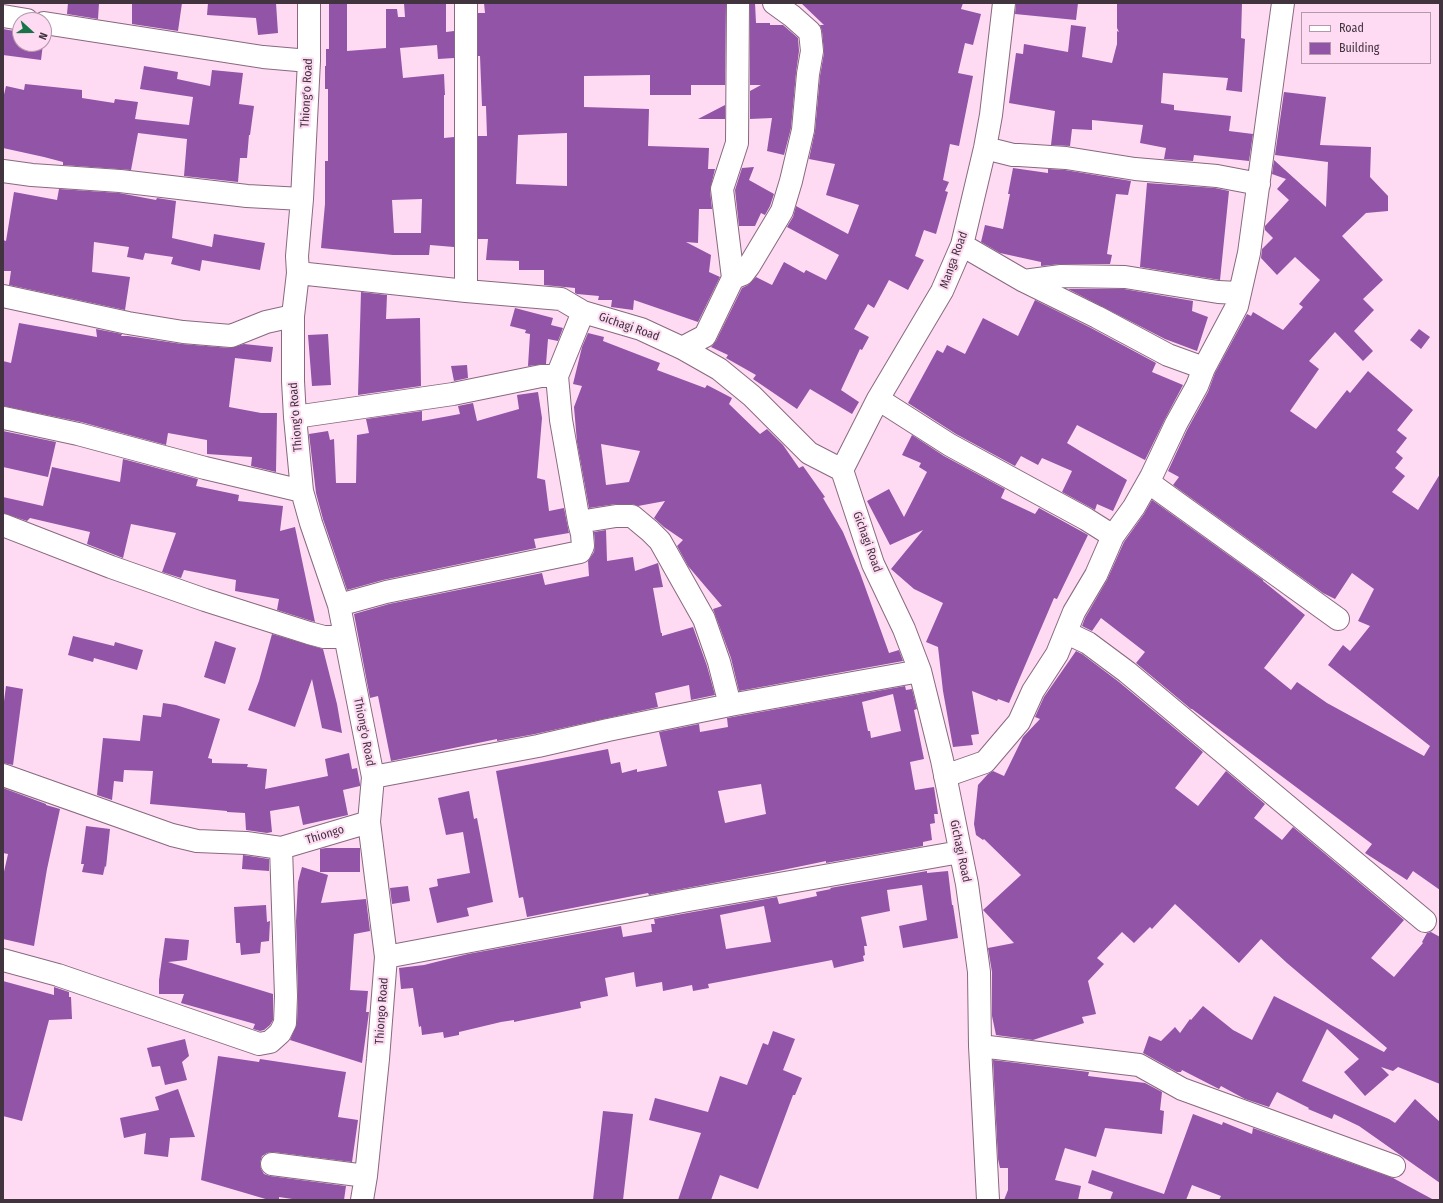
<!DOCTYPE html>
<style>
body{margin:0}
#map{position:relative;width:1443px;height:1203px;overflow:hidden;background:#fedaf3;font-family:"Fira Sans Condensed",sans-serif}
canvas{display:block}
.frame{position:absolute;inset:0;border:4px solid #42343e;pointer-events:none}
.legend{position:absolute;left:1301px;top:12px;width:130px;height:52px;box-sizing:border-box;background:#fedaf3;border:1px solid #b398ab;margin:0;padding:5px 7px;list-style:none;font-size:12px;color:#42343e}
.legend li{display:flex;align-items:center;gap:8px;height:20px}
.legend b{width:20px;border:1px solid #b398ab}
.north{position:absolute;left:12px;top:12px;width:40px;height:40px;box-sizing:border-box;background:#fedaf3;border:1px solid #b398ab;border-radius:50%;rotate:111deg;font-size:11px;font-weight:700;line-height:16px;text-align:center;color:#42343e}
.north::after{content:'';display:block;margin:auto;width:14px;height:18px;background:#187348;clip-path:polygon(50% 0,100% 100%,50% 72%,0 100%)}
</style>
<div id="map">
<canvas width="1443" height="1203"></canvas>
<div class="frame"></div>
<ul class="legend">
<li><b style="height:5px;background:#fff"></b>Road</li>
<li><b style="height:11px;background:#9154a6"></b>Building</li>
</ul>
<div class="north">N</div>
</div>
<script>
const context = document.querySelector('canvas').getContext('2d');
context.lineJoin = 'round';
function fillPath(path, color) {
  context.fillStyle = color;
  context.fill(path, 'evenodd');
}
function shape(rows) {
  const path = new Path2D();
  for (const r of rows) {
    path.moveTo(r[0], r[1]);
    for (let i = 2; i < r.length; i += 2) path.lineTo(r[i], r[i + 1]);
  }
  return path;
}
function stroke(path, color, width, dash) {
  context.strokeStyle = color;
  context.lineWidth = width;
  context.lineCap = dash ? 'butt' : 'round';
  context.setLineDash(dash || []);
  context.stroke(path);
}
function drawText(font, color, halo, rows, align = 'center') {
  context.font = font + ' "Fira Sans Condensed",sans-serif';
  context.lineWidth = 4;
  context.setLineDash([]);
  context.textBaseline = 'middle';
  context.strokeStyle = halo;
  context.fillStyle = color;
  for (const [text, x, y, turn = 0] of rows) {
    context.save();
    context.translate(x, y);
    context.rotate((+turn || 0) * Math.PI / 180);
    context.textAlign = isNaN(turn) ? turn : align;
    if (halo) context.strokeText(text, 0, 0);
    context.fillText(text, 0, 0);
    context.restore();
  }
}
fillPath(shape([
 [68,3,99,3,98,19,67,14],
 [132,3,182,3,178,31,132,24],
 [208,3,276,3,278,33,258,35,256,18,207,15],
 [329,3,347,3,347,51,386,48,386,9,397,9,398,17,405,17,404,3,446,3,446,32,454,31,454,58,438,59,437,45,400,48,403,78,444,74,445,95,444,95,444,138,454,137,454,247,430,245,429,255,393,255,321,248,325,204,325,161,328,161,328,89,325,89,325,66,326,66,326,49,329,49],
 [422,199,421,233,394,233,392,200],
 [484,3,726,3,725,85,691,85,691,95,650,95,650,75,584,76,584,107,649,109,648,146,709,148,708,169,715,169,710,190,712,209,699,209,698,243,686,242,711,255,709,272,720,277,698,322,634,300,633,310,611,307,612,300,598,300,599,296,577,294,575,293,575,288,544,285,544,270,519,270,519,261,486,260,488,239,478,239,478,136,487,136,486,106,482,106,480,56,478,56,478,13,485,13],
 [567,133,567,186,516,184,518,135],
 [750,3,755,3,756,23,770,23,770,25,783,25,798,38,799,51,796,73,791,128,784,155,767,151,772,118,750,119,750,91,761,85,750,85],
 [801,3,963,3,961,9,981,14,973,45,965,43,958,73,973,76,959,146,950,144,943,180,949,182,945,191,948,192,936,234,924,230,915,256,924,260,908,290,889,280,874,308,868,304,854,329,869,337,862,350,860,349,841,390,859,402,852,414,810,389,797,409,753,379,756,375,726,358,728,355,711,347,716,341,742,288,748,285,756,277,772,285,784,262,804,273,806,270,826,280,839,255,787,227,793,217,796,206,848,234,859,205,826,195,835,164,809,159,815,131,820,76,824,53,822,31,820,25,824,25],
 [1016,3,1078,3,1076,20,1015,14],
 [1117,3,1242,3,1241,38,1245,39,1242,92,1226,90,1228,78,1163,73,1161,103,1174,105,1174,110,1231,116,1229,131,1253,134,1249,161,1194,155,1193,161,1164,159,1166,148,1140,143,1143,125,1092,120,1092,130,1072,129,1070,146,1051,145,1055,111,1009,103,1016,53,1023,54,1024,44,1068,52,1071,25,1086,27,1082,57,1112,63,1117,44,1117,31,1119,32,1117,28],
 [3,29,20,32,20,44,43,44,41,60,3,55],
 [144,66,178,72,177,79,210,86,212,70,243,73,239,104,254,106,250,135,249,135,247,158,240,158,238,182,184,176,187,139,138,133,131,170,63,165,63,162,44,157,3,148,3,99,6,86,24,90,25,84,82,90,82,98,114,103,115,99,138,102,135,119,189,125,193,97,140,89],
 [1284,92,1326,97,1320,145,1371,147,1370,177,1388,196,1388,211,1366,213,1342,236,1383,280,1363,299,1374,310,1354,331,1373,351,1363,361,1335,332,1309,361,1319,369,1290,411,1316,429,1347,390,1350,393,1368,371,1413,410,1397,430,1407,438,1396,452,1403,458,1395,468,1405,476,1392,492,1418,510,1440,474,1440,890,1413,871,1407,880,1365,853,1372,844,1192,709,1191,709,1136,663,1145,652,1101,618,1092,631,1082,626,1085,618,1107,580,1124,542,1144,514,1152,500,1263,580,1263,581,1305,615,1264,668,1291,690,1297,682,1327,703,1424,756,1430,746,1328,665,1343,645,1350,651,1370,626,1358,621,1374,589,1352,573,1335,599,1323,593,1173,485,1179,477,1168,471,1187,430,1208,392,1215,373,1247,314,1251,316,1253,312,1283,330,1303,307,1299,304,1320,280,1295,257,1277,275,1261,258,1262,249,1273,238,1265,230,1265,226,1289,200,1277,189,1286,179,1272,174,1274,160,1326,207,1328,162,1275,155],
 [725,105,725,119,698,119],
 [754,167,749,180,774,194,770,206,765,215,761,213,755,226,739,226,735,190,742,168],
 [1013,168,1048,173,1048,169,1065,170,1131,181,1128,195,1116,194,1107,254,1112,255,1110,264,1061,264,1041,266,1041,262,1000,253,981,242,985,225,1003,229,1010,194,1008,194],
 [1147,183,1215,188,1229,191,1220,280,1140,267],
 [59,189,119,193,156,200,157,198,176,201,172,238,212,247,214,234,265,243,260,270,202,260,200,271,171,264,173,257,145,253,143,260,127,257,129,247,94,242,92,272,130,277,125,310,9,285,11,271,3,271,3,240,6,241,14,192,57,200],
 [1068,289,1124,289,1193,301,1192,311,1208,317,1197,351,1165,339],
 [361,292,387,295,386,319,420,318,421,386,358,395],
 [1035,300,1091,328,1156,363,1152,372,1183,385,1165,419,1145,460,1077,425,1067,443,1127,480,1113,511,1097,504,1095,510,1062,492,1072,471,1042,458,1038,465,1021,456,1015,466,956,434,908,403,937,350,943,353,947,345,965,354,983,318,1018,336],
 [515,308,553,318,551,325,563,328,558,341,548,339,546,364,528,366,530,334,525,333,526,330,510,326],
 [19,323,97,337,96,329,122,334,121,336,128,336,182,344,230,348,244,344,273,347,271,362,235,358,229,407,261,413,277,413,276,472,251,466,252,457,207,454,207,440,168,433,166,445,81,422,3,406,3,361,11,363],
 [1419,329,1430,337,1421,349,1410,340],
 [588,333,604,337,603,341,660,363,657,370,705,388,707,385,732,398,729,404,760,434,767,429,783,445,799,468,803,466,825,497,823,498,843,532,860,573,889,653,899,650,903,661,739,691,731,658,713,609,722,606,688,566,677,546,683,540,664,527,654,518,665,501,638,506,632,504,616,504,589,508,577,442,574,407,582,386,573,384,582,347],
 [601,444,640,451,629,482,606,485],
 [328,334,331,385,312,386,308,335],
 [467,365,468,378,454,381,451,366],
 [538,392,542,418,537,478,545,480,549,511,564,508,569,533,534,539,536,548,383,580,347,590,323,519,316,493,309,434,328,431,330,440,334,439,336,483,356,483,357,435,369,433,366,419,422,411,422,421,460,414,458,406,473,403,477,421,519,409,517,395],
 [3,431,56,442,48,477,3,467],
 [912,435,944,456,1005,489,1001,498,1035,514,1039,508,1088,535,1057,599,1054,598,1009,703,998,699,997,701,972,691,979,734,971,735,973,745,953,747,943,691,938,647,926,642,943,603,914,589,891,569,923,530,890,545,867,501,889,489,904,517,927,472,919,467,921,463,902,455],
 [123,459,198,479,196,486,239,495,238,501,283,506,280,531,295,527,315,622,277,610,279,599,235,591,236,580,184,570,181,578,162,572,176,533,131,524,123,558,87,544,90,532,30,518,27,521,3,513,3,497,43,506,52,467,120,482],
 [606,530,607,561,633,557,635,571,658,563,663,587,653,588,661,633,662,633,662,636,693,627,707,666,715,695,691,700,689,685,655,693,658,707,535,734,497,741,497,739,391,761,378,696,370,698,354,614,389,604,542,573,545,585,589,576,588,561,594,552,595,545,594,532],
 [272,634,323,649,337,704,342,733,322,728,312,679,295,727,248,710,259,681],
 [73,636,114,646,115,642,143,650,137,670,94,658,93,662,68,655],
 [215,641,236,648,225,684,204,677],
 [1076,651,1082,654,1119,682,1203,752,1175,788,1198,806,1226,771,1265,804,1254,818,1282,840,1293,827,1404,920,1371,958,1394,977,1423,943,1422,942,1427,933,1431,932,1440,937,1440,1084,1398,1067,1393,1071,1381,1067,1389,1075,1365,1096,1344,1072,1359,1059,1327,1029,1302,1081,1389,1119,1395,1123,1415,1099,1440,1122,1440,1183,1359,1126,1334,1114,1332,1119,1308,1109,1309,1108,1277,1092,1269,1107,1245,1099,1221,1086,1219,1089,1182,1070,1181,1072,1177,1072,1143,1053,1149,1036,1161,1041,1175,1027,1180,1033,1190,1019,1191,1020,1203,1006,1233,1030,1252,1040,1274,996,1384,1052,1387,1048,1287,963,1261,939,1239,963,1175,904,1152,929,1150,927,1134,943,1122,932,1097,958,1104,964,1088,981,1096,1014,1082,1017,1084,1023,1033,1040,996,1035,992,1016,992,972,988,948,1014,943,983,910,1021,875,984,839,983,840,976,835,974,824,978,785,988,774,993,771,1004,776,1023,737,1040,719,1035,717,1044,697],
 [6,686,23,689,13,765,3,763,3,709],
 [905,686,906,690,912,689,917,709,914,710,924,759,910,762,915,790,934,787,938,814,934,814,935,823,930,824,932,840,923,842,923,846,826,863,826,861,773,872,649,895,648,893,527,917,523,897,519,898,496,771,608,749,611,764,620,762,622,773,637,769,637,772,667,766,659,732,699,724,700,732,728,727,727,718],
 [893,694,901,731,871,738,870,731,868,731,862,702],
 [761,784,766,814,725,823,718,791],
 [163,703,176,705,220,719,208,758,212,759,212,763,248,764,247,767,267,769,265,789,328,776,325,759,349,753,352,769,357,768,360,784,360,786,343,790,348,815,303,825,299,806,270,811,272,832,267,833,246,830,245,813,227,812,227,811,150,804,153,771,124,770,123,782,114,781,112,800,97,795,103,738,140,741,143,715,161,717],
 [3,788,46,804,46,805,60,809,47,869,34,946,3,939,3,876,8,854,3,853],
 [469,791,474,819,477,818,493,902,467,908,469,916,437,923,429,888,438,886,437,879,470,873,463,832,446,835,438,798],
 [86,826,110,829,106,867,105,866,103,875,82,872,84,864,81,864],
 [326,848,360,848,360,872,320,872,320,849],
 [243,855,269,859,269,871,242,869],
 [302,867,328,875,321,903,366,899,370,931,354,934,350,990,368,991,366,1012,369,1012,362,1063,290,1040,297,1023,298,996,296,921,298,882],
 [927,871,927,873,948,871,952,905,953,905,958,938,903,948,899,926,927,920,922,885,887,890,890,911,861,917,867,946,864,946,865,955,863,956,864,961,834,968,832,960,708,984,709,988,693,991,692,985,663,991,662,982,636,987,634,972,605,978,608,996,580,1002,581,1008,514,1022,514,1020,501,1022,459,1032,459,1035,444,1038,443,1032,422,1035,421,1026,419,1027,413,988,401,989,399,968,424,965,468,954,621,926,623,937,652,932,651,924,655,924,654,919,777,897,779,904,817,896,816,892,831,889,830,888],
 [764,906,771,942,726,949,720,915],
 [408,886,410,901,392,904,390,888],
 [266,905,267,922,270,921,269,941,261,942,260,953,241,955,240,943,236,943,234,907],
 [165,938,189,940,187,960,168,962,273,994,273,1020,270,1025,264,1030,260,1031,253,1029,255,1024,181,1003,184,994,159,994,159,980],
 [3,981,54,995,54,987,69,992,69,997,71,997,72,1019,49,1020,22,1121,3,1116],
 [773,1031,795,1039,783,1070,802,1078,795,1095,793,1095,758,1189,720,1175,711,1200,678,1200,701,1133,649,1120,655,1098,708,1112,720,1076,747,1085,763,1043,768,1045],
 [185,1039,189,1056,182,1062,187,1080,165,1085,160,1066,152,1067,147,1048],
 [218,1056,259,1062,260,1059,346,1072,338,1117,358,1120,352,1162,273,1152,267,1153,262,1156,260,1163,261,1169,264,1174,270,1176,346,1186,344,1200,299,1200,279,1197,279,1200,269,1200,201,1180],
 [993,1060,1089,1072,1088,1076,1145,1083,1162,1092,1160,1110,1164,1111,1162,1134,1105,1128,1096,1157,1065,1148,1055,1180,1081,1186,1078,1200,1004,1200,1008,1190,1008,1168,1000,1168,998,1159],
 [178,1089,195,1137,170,1138,168,1157,144,1154,146,1133,124,1138,120,1118,159,1110,155,1097],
 [603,1111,633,1114,623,1200,593,1200],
 [1193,1114,1222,1125,1223,1122,1252,1134,1253,1128,1393,1178,1434,1200,1219,1200,1221,1196,1192,1185,1186,1200,1110,1200,1113,1192,1088,1183,1092,1170,1164,1194]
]), '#9154a6');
const minor = shape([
 [309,3,309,61,302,199,297,256,298,273,293,316,293,381,295,417,302,491,311,523,339,605,373,777,369,822,386,957,378,1059,366,1176,362,1200],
 [466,3,466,291],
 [3,16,27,20],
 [44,23,263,57,309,61],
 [985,148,1013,155,1019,155,1066,158,1135,169,1217,176,1259,184],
 [3,171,32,175,120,181,247,196,302,199],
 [962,245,1024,281,1061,276,1125,277,1218,292,1239,293],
 [298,273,466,291,561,299,583,312,641,329,682,348,719,369,752,396,809,453,842,470,873,564,904,629,920,671,942,760,967,884,979,972,980,1046,988,1200],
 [733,278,722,189,737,143,738,3],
 [1024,281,1097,317,1168,355,1204,368],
 [3,296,128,323,183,332,231,336,266,322,293,316],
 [682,348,705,336,733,278,743,274,749,266,782,211,791,181,803,130,808,74,812,51,810,32,792,16,774,3],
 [878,399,950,445,1086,519,1113,536],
 [295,417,453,394,541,376,557,376],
 [4,418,78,434,205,468,302,491],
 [842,470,878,399,942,291,962,245,985,148,991,115,1004,3],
 [1148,482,1338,619],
 [579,522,616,516,632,516,650,531,660,541,704,619,719,662,730,705],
 [3,525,111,567,205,600,309,633,324,637,345,637],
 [339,605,386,592,580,552,583,546,582,534,579,522,561,420,557,376,583,312],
 [1067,633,1088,643,1127,672,1425,921],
 [3,775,172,835,197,841,246,843,281,848,286,996,285,1023,280,1033,270,1042,259,1044,58,975,3,960],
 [945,776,985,762,1019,722,1033,691,1057,654,1074,612,1096,575,1113,536,1134,507,1151,477,1176,424,1197,386,1204,368,1237,306,1249,253,1283,3],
 [373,777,538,746,608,730,730,705,920,671],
 [281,848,369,822],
 [386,957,683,901,960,852],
 [980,1046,1139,1065,1182,1089,1394,1166],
 [272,1164,366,1176]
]);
stroke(minor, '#88697f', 24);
stroke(minor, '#fff', 22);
drawText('12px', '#42343e', '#fedaf3', [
 ["Thiong'o Road",307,93,-87],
 ["Manga Road",954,260,-70],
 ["Gichagi Road",629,327,19],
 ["Thiong'o Road",296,417,-94],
 ["Gichagi Road",867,542,70],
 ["Thiong'o Road",364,732,79],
 ["Thiongo",325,835,-17],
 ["Gichagi Road",960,851,78],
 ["Thiongo Road",382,1011,-86]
]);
</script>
